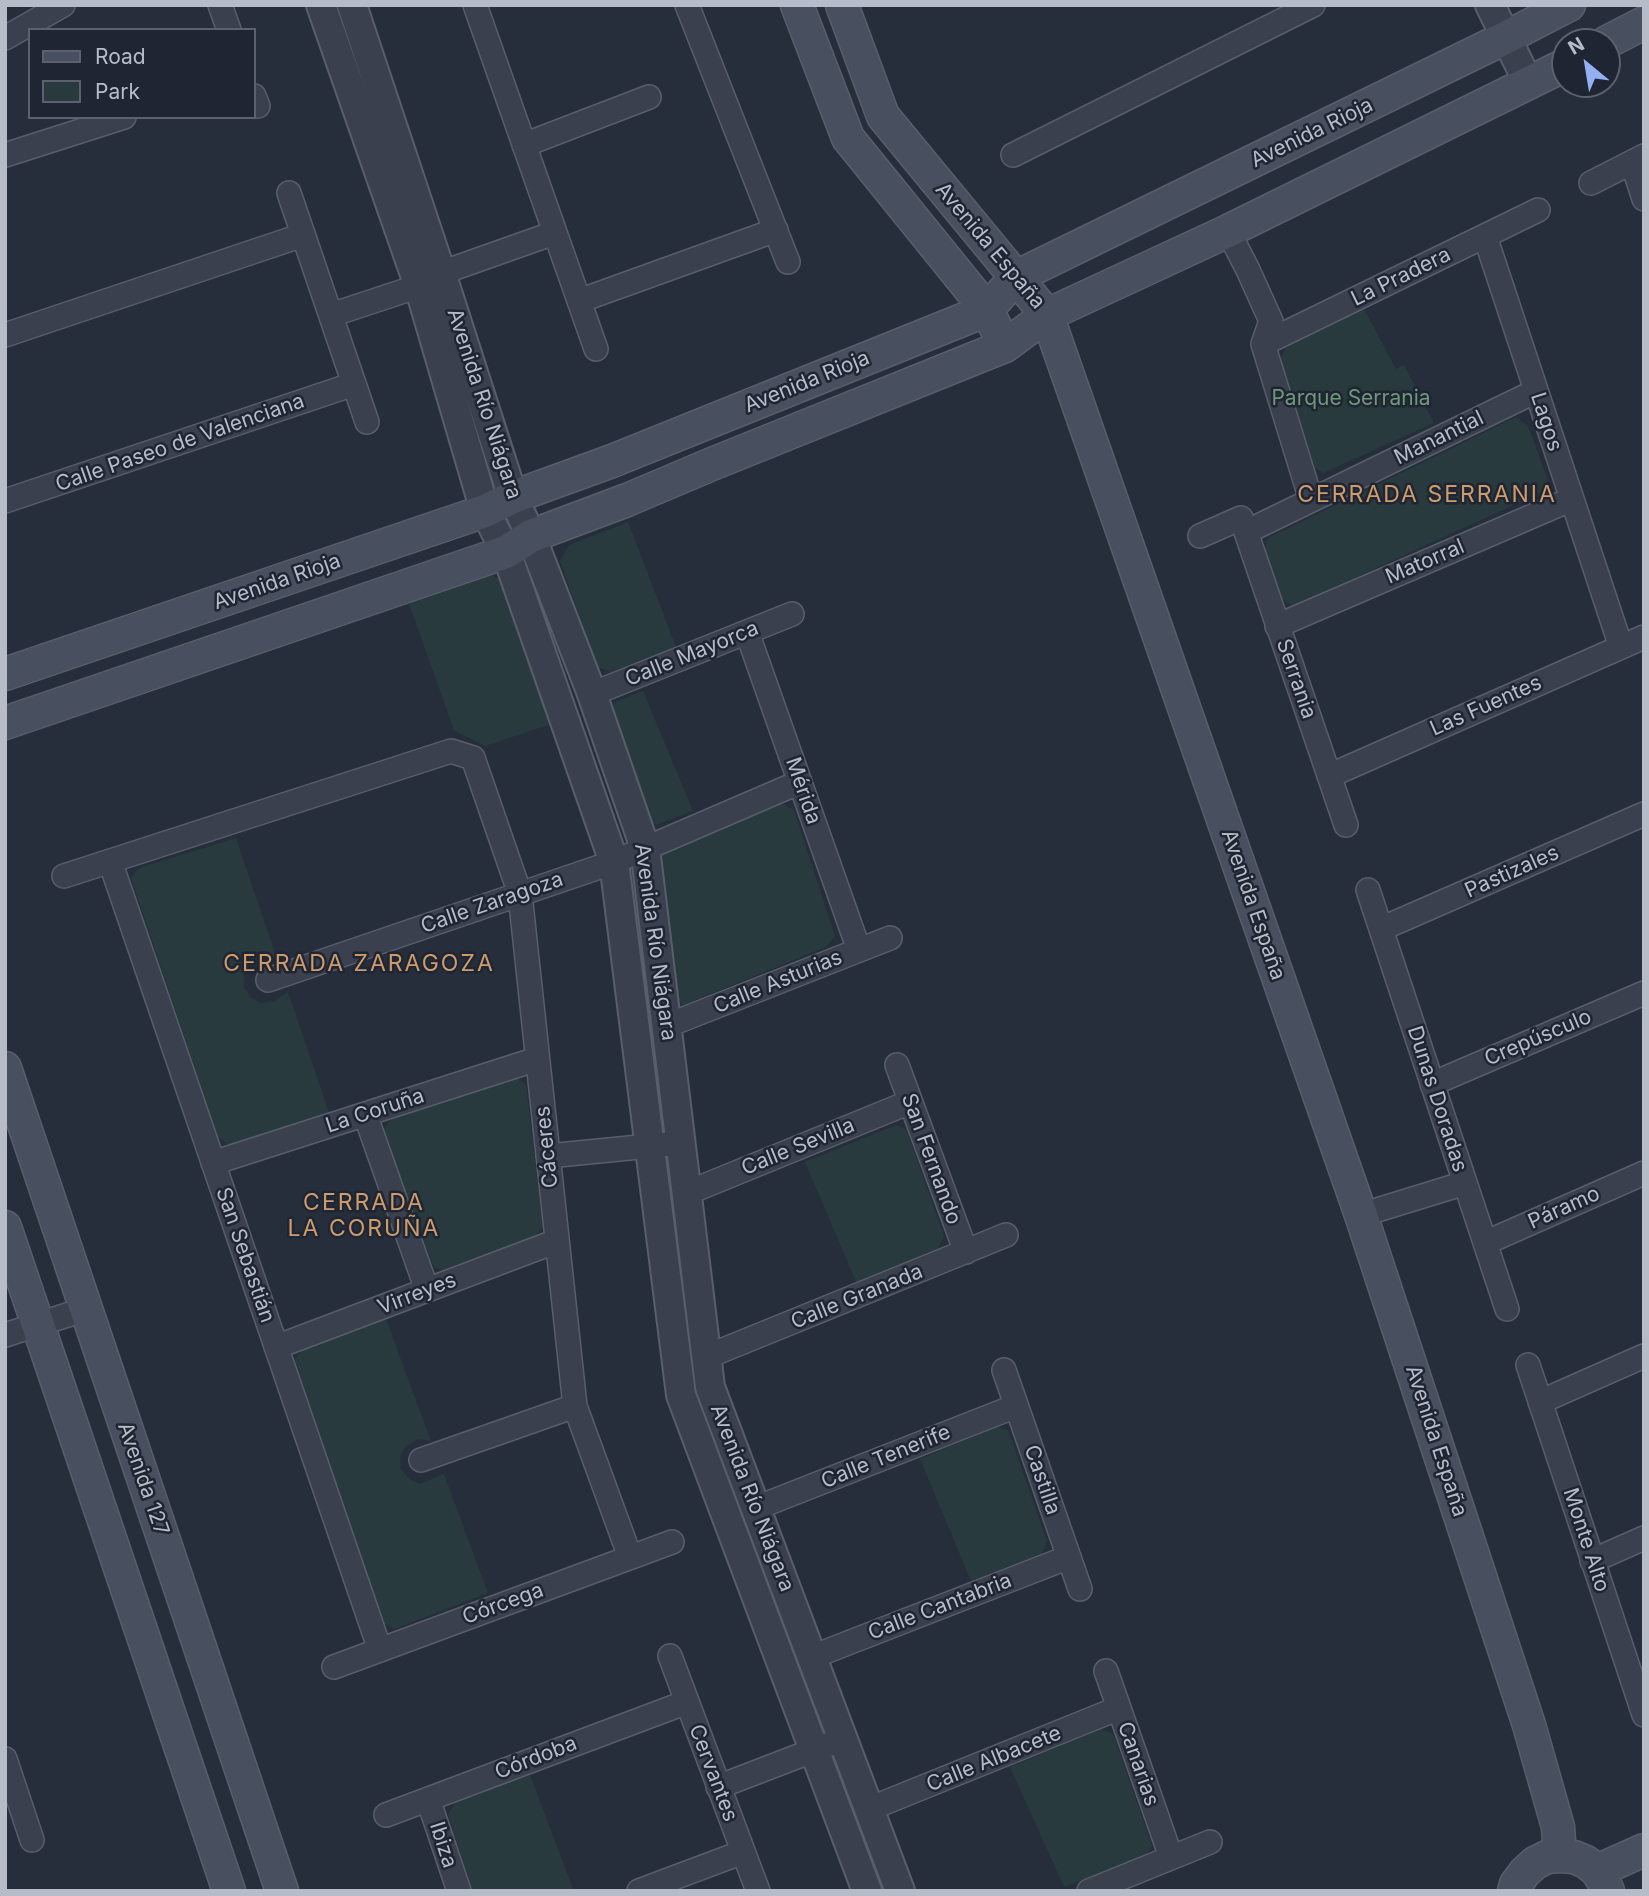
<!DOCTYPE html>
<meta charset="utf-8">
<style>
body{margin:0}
#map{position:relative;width:1649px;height:1896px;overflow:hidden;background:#262e3c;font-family:Inter,sans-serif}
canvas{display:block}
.frame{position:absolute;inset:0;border:7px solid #b6bcc8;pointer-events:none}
.legend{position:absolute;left:28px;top:28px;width:228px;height:91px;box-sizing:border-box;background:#1f2532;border:2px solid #5b616e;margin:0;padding:9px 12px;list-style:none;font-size:21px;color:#b6bcc8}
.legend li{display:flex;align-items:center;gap:14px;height:35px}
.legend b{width:35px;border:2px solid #5b616e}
.north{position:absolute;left:1551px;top:28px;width:70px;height:70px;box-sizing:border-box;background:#1f2532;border:2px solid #5b616e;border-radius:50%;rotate:330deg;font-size:19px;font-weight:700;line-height:28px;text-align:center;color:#b6bcc8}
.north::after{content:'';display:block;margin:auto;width:24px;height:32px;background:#93b1f0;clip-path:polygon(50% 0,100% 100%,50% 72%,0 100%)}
</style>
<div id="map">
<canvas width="1649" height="1896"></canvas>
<div class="frame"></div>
<ul class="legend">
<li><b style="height:9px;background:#484f5f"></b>Road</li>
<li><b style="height:19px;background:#283a3d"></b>Park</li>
</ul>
<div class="north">N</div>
</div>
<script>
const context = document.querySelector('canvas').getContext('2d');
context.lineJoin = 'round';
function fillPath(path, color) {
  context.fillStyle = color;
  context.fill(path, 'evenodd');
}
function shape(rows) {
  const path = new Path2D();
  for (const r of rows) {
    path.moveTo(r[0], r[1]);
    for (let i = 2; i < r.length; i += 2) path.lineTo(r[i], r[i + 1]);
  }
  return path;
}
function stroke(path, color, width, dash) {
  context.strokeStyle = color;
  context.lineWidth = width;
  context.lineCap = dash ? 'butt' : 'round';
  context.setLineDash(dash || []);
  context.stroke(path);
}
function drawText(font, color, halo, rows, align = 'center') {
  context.font = font + ' Inter,sans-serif';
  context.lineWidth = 5;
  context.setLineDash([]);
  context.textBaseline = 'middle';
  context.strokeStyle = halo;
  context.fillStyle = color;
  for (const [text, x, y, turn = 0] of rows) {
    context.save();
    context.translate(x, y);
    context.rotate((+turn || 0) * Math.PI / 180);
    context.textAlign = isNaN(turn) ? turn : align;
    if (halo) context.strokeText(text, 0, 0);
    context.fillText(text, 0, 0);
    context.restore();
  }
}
fillPath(shape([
 [1363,307,1396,369,1404,365,1434,423,1323,473,1315,468,1280,358,1289,343],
 [1516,417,1528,426,1548,480,1542,492,1293,606,1280,598,1264,551,1268,538],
 [628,522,676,647,611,672,597,667,560,561,569,545],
 [492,575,504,581,554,723,485,746,454,730,409,604],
 [643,691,693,811,656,825,648,820,608,710,617,701],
 [781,803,794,810,835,936,826,947,683,1005,676,996,653,861,662,849],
 [236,838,277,959,261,956,249,963,244,975,244,987,251,998,261,1003,275,1001,288,992,329,1112,229,1145,218,1137,131,878,139,868],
 [518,1078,526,1085,543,1227,535,1236,443,1270,434,1268,383,1131,391,1119],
 [896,1125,906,1129,944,1236,938,1249,857,1284,805,1162],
 [386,1319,431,1441,418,1439,405,1447,400,1457,401,1469,409,1479,420,1484,444,1474,488,1593,394,1629,382,1622,295,1360,302,1350],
 [997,1427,1008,1430,1047,1541,1042,1554,971,1581,920,1459],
 [1102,1729,1113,1734,1152,1845,1147,1855,1064,1887,1010,1767],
 [530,1775,574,1891,473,1891,448,1815,455,1803]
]), '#283a3d');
const minor = shape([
 [220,5,229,30],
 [475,5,596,349],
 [687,5,788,262],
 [5,38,63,5],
 [254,96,258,106],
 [524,145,649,97],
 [5,155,124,117],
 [1013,155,1313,5],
 [1632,162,1644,199],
 [1591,183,1644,156],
 [289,193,367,422],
 [1228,231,1248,270,1271,321,1263,344,1311,500],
 [1485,236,1621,647],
 [579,301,776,230],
 [331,315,419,286,441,273,554,233],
 [5,335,303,235],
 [1263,344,1538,210],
 [5,501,354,384],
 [1246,532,1346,825],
 [1200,536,1241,518,1246,532,1536,391],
 [1277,626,1572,499],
 [747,632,859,950],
 [592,694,792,614],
 [1329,776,1644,637],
 [110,861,380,1650],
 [64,876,451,751,473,758,520,894,575,1406,630,1557],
 [1368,890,1507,1309],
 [1381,929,1644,814],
 [268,980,614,862,800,782],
 [666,1026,890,938],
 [897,1065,966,1252],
 [1432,1084,1644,993],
 [365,1114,427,1290],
 [548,1156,680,1143],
 [213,1163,537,1059],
 [687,1193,910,1102],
 [1361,1215,1465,1183],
 [1485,1243,1644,1173],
 [5,1335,86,1309],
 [276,1347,557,1241],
 [706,1357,1006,1235],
 [1528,1365,1644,1715],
 [1004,1370,1080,1589],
 [1540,1402,1644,1356],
 [421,1460,575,1406],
 [756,1508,1016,1406],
 [1592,1561,1644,1538],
 [670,1656,758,1891],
 [812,1657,1069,1557],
 [334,1667,672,1542],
 [1106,1671,1171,1857],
 [5,1759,32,1840],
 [718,1787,843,1739],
 [428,1799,459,1891],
 [869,1809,1119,1708],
 [386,1815,687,1702],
 [639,1891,743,1852],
 [1089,1891,1210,1842]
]);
const tertiary = shape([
 [321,5,419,286,485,511,506,552,614,862,681,1395,867,1891],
 [352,5,441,273,513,497,531,536,592,694,645,848,710,1387,900,1891],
 [1490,5,1529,84]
]);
const secondary = shape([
 [797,5,848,138,987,310,996,328],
 [842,5,883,116,1047,315,1361,1215,1529,1725,1558,1827,1560,1856],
 [1607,42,1644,23],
 [5,674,485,511,513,497,612,461,987,310,1016,277,1507,37,1569,5],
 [5,723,506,552,531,536,627,500,712,464,1005,346,1047,315,1228,231,1565,65],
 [5,1068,282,1891],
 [5,1227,229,1891],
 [1597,1871,1644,1850],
 [1514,1891,1516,1884,1525,1872,1535,1863,1547,1857,1560,1856,1574,1857,1586,1862,1597,1871,1604,1882,1608,1891]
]);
stroke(minor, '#585e6b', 26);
stroke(tertiary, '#585e6b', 32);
stroke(secondary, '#585e6b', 35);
stroke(minor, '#3a404d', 23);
stroke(tertiary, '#3a404d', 28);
stroke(secondary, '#484f5f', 32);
drawText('21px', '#b6bcc8', '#1f2532', [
 ["Avenida Rioja",1312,133,-26],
 ["Avenida España",990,246,50],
 ["La Pradera",1401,277,-26],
 ["Avenida Rioja",807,382,-22],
 ["Avenida Río Niágara",484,404,72],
 ["Lagos",1546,422,72],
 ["Manantial",1439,438,-26],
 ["Calle Paseo de Valenciana",180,443,-19],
 ["Matorral",1425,562,-23],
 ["Avenida Rioja",277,582,-19],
 ["Calle Mayorca",692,654,-22],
 ["Serrania",1296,679,71],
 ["Las Fuentes",1486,706,-24],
 ["Mérida",803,791,71],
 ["Pastizales",1512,872,-24],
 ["Calle Zaragoza",492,903,-19],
 ["Avenida España",1253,905,71],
 ["Avenida Río Niágara",655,942,82],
 ["Calle Asturias",778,982,-22],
 ["Crepúsculo",1538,1038,-23],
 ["Dunas Doradas",1437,1099,72],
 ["La Coruña",375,1111,-18],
 ["Cáceres",547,1147,-96],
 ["Calle Sevilla",798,1147,-22],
 ["San Fernando",931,1159,70],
 ["Páramo",1564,1208,-24],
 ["San Sebastián",245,1255,71],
 ["Virreyes",417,1294,-21],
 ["Calle Granada",857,1297,-22],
 ["Avenida España",1436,1441,72],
 ["Calle Tenerife",886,1457,-22],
 ["Avenida 127",143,1479,71],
 ["Castilla",1042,1480,71],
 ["Avenida Río Niágara",752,1498,69],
 ["Monte Alto",1586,1540,72],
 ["Córcega",503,1604,-20],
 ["Calle Cantabria",940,1607,-21],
 ["Córdoba",536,1758,-21],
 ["Calle Albacete",994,1759,-22],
 ["Canarias",1138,1764,71],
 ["Cervantes",713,1773,69],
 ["Ibiza",443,1845,72]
]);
drawText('21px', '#6f977a', '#1f2532', [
 ["Parque Serrania",1351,399]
]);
context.letterSpacing = '2px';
drawText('23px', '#cd9c6c', '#1f2532', [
 ["CERRADA SERRANIA",1427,495],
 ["CERRADA ZARAGOZA",359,964],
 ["CERRADA",364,1203],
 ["LA CORUÑA",364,1229]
]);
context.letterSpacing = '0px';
</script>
